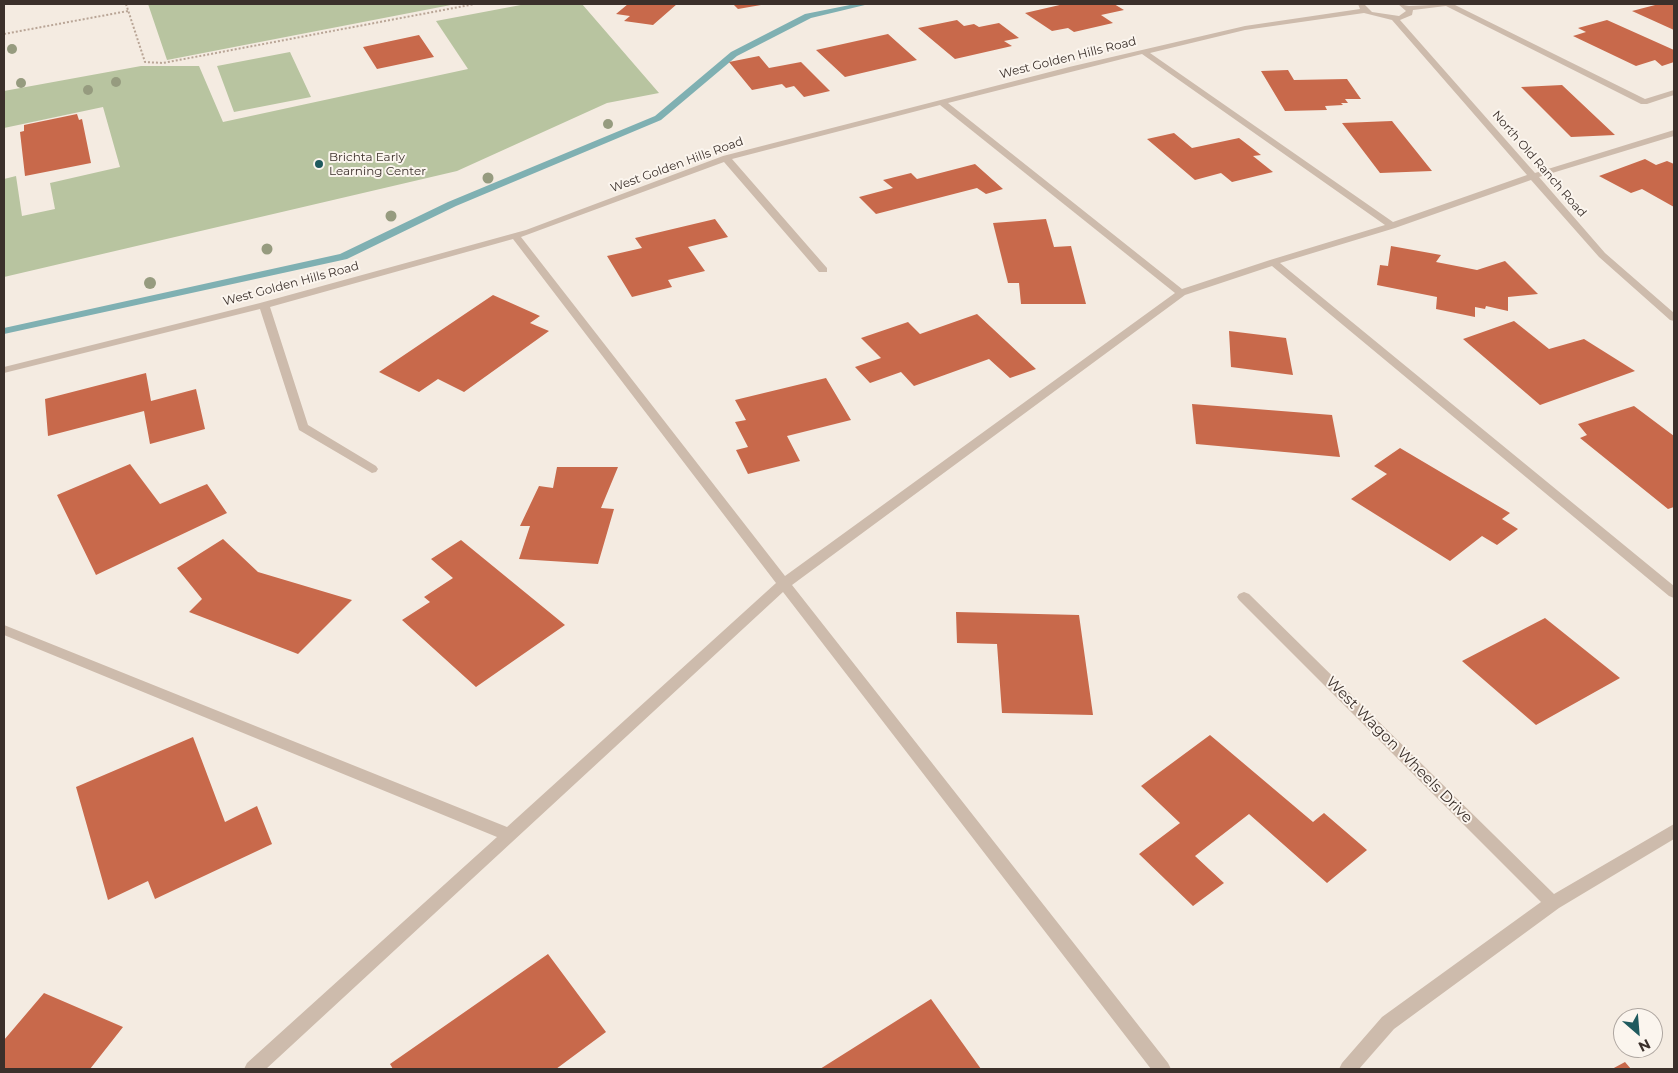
<!DOCTYPE html>
<style>
body{margin:0}
#map{position:relative;width:1678px;height:1073px;overflow:hidden;background:#f4ebe1;font-family:Montserrat,sans-serif}
canvas{display:block}
.frame{position:absolute;inset:0;border:5px solid #3b302b;pointer-events:none}
.north{position:absolute;left:1613px;top:1008px;width:50px;height:50px;box-sizing:border-box;background:#fbf5ee;border:1px solid #aea6a0;border-radius:50%;rotate:153deg;font-size:14px;font-weight:700;line-height:20px;text-align:center;color:#3b302b}
.north::after{content:'';display:block;margin:auto;width:18px;height:22px;background:#1f5a5e;clip-path:polygon(50% 0,100% 100%,50% 72%,0 100%)}
</style>
<div id="map">
<canvas width="1678" height="1073"></canvas>
<div class="frame"></div>
<div class="north">N</div>
</div>
<script>
const context = document.querySelector('canvas').getContext('2d');
context.lineJoin = 'round';
function fillPath(path, color) {
  context.fillStyle = color;
  context.fill(path, 'evenodd');
}
function shape(rows) {
  const path = new Path2D();
  for (const r of rows) {
    path.moveTo(r[0], r[1]);
    for (let i = 2; i < r.length; i += 2) path.lineTo(r[i], r[i + 1]);
  }
  return path;
}
function stroke(path, color, width, dash) {
  context.strokeStyle = color;
  context.lineWidth = width;
  context.lineCap = dash ? 'butt' : 'round';
  context.setLineDash(dash || []);
  context.stroke(path);
}
function drawText(font, color, halo, rows, align = 'center') {
  context.font = font + ' Montserrat,sans-serif';
  context.lineWidth = 4;
  context.setLineDash([]);
  context.textBaseline = 'middle';
  context.strokeStyle = halo;
  context.fillStyle = color;
  for (const [text, x, y, turn = 0] of rows) {
    context.save();
    context.translate(x, y);
    context.rotate((+turn || 0) * Math.PI / 180);
    context.textAlign = isNaN(turn) ? turn : align;
    if (halo) context.strokeText(text, 0, 0);
    context.fillText(text, 0, 0);
    context.restore();
  }
}
fillPath(shape([
 [148,4,456,4,167,60],
 [526,4,582,4,659,93,607,103,457,171,4,277,4,179,16,176,22,216,55,209,50,183,120,167,103,107,4,128,4,91,141,66,199,66,223,122,468,69,436,21],
 [290,52,311,97,234,112,217,66]
]), '#b8c4a0');
fillPath(shape([
 [855,4,869,4,811,18,737,56,661,120,456,206,347,259,4,334,4,328,340,254,448,202,655,116,731,52,805,14,855,4]
]), '#7fb0b2');
fillPath(shape([
 [628,4,677,4,653,25,624,21,630,16,616,14],
 [733,4,761,4,761,5,738,9],
 [1064,4,1114,4,1124,10,1101,15,1113,23,1074,32,1068,28,1052,31,1025,13],
 [1659,4,1674,4,1674,30,1632,11],
 [957,20,964,26,974,24,979,27,999,23,1019,38,1004,41,1012,46,955,59,918,28],
 [1607,20,1674,50,1674,62,1662,66,1655,60,1636,66,1573,36,1586,32,1578,28],
 [888,34,917,60,845,77,816,50],
 [419,35,434,57,377,69,363,47],
 [759,56,769,68,801,62,830,91,804,97,794,86,786,88,782,84,752,90,729,62],
 [1288,70,1294,80,1347,79,1361,99,1345,99,1348,103,1341,103,1343,105,1325,106,1327,110,1285,111,1261,71],
 [1562,85,1615,135,1571,137,1521,87],
 [77,114,79,120,82,119,91,163,25,176,20,132,24,131,24,125],
 [1392,121,1432,171,1380,173,1342,123],
 [1174,133,1192,148,1239,138,1261,155,1253,156,1273,172,1232,182,1221,173,1195,180,1147,139],
 [1645,159,1656,165,1667,161,1674,164,1674,207,1642,189,1631,193,1599,176],
 [975,164,1003,189,986,194,977,188,876,214,859,197,893,188,883,180,911,173,917,179],
 [715,219,728,237,688,247,705,271,668,280,672,287,632,297,607,256,642,248,635,238],
 [1046,219,1054,247,1071,246,1086,304,1021,304,1019,283,1008,283,993,223],
 [1391,246,1441,255,1436,262,1477,270,1505,261,1538,294,1508,297,1508,311,1486,306,1485,309,1475,307,1475,317,1436,309,1437,297,1377,285,1380,265,1388,266],
 [493,295,540,316,530,323,549,331,464,392,438,379,419,392,379,372],
 [977,314,1036,369,1010,378,989,359,914,386,901,372,870,383,855,367,881,358,861,338,908,322,920,334],
 [1514,321,1549,349,1584,339,1635,371,1540,405,1463,339],
 [1229,331,1286,338,1293,375,1231,367],
 [146,373,151,401,196,389,205,429,150,444,144,411,48,436,45,399],
 [826,378,851,420,787,436,800,461,748,474,736,450,748,447,735,422,746,420,735,400],
 [1192,404,1332,415,1340,457,1196,444],
 [1634,406,1674,436,1674,507,1668,509,1580,438,1587,435,1578,424],
 [1400,448,1510,513,1502,519,1518,529,1497,545,1482,536,1450,561,1351,499,1387,474,1374,466],
 [130,464,160,504,207,484,227,513,96,575,57,495],
 [557,467,618,467,601,508,614,509,598,564,519,559,530,526,520,526,539,486,553,488],
 [223,539,258,572,352,600,298,654,189,612,202,599,177,568],
 [461,540,565,625,476,687,402,620,430,602,424,597,453,578,431,559],
 [956,612,1079,615,1093,715,1002,713,997,644,957,643],
 [1545,618,1620,678,1536,725,1462,661],
 [1210,735,1313,822,1324,813,1367,850,1327,883,1249,814,1195,856,1224,883,1193,906,1139,854,1180,823,1141,786],
 [193,737,225,822,257,806,272,844,155,899,148,881,108,900,76,787],
 [548,954,606,1032,556,1069,393,1069,390,1064],
 [44,993,123,1027,90,1069,4,1069,4,1040],
 [931,999,981,1069,820,1069],
 [1625,1062,1631,1069,1612,1069]
]), '#c8694b');
stroke(shape([
 [126,4,145,62,163,63,475,4],
 [4,34,128,11]
]), '#b9a596', 2, [2, 2]);
fillPath(shape([
 [1358,4,1364,4,1372,12,1399,16,1406,11,1398,4,1409,6,1453,4,1645,99,1674,90,1674,95,1647,104,1641,104,1446,6,1413,10,1412,15,1400,20,1535,173,1674,130,1674,136,1539,177,1605,253,1674,313,1674,321,1670,320,1599,257,1531,180,1395,228,1280,263,1674,586,1674,598,1669,596,1272,266,1185,295,792,585,1168,1063,1171,1069,1151,1069,783,592,266,1069,244,1069,247,1063,497,837,4,635,4,625,507,827,776,583,513,239,270,307,308,425,376,466,378,469,376,472,372,473,299,430,260,309,4,373,4,367,260,303,526,230,723,156,1069,67,1245,26,1360,9,1358,4],
 [1364,13,1392,20,1527,175,1393,222,1150,53,1245,30,1364,13],
 [1142,54,1385,225,1270,260,1182,289,948,103,1142,54],
 [940,105,1175,293,785,576,521,237,724,162,819,272,827,272,827,268,732,159,940,105],
 [1244,592,1249,594,1554,894,1674,824,1674,839,1559,908,1394,1029,1359,1069,1339,1069,1342,1063,1382,1017,1541,902,1239,600,1237,597,1239,594,1244,592]
]), '#cdbbac');
context.fillStyle = '#969b7f';
for (const [x, y, r] of [
 [12,49,5],
 [116,82,5],
 [21,83,5],
 [88,90,5],
 [608,124,5],
 [488,178,5.5],
 [391,216,5.5],
 [267,249,5.5],
 [150,283,6]
]) {
  context.beginPath();
  context.arc(x, y, r, 0, 2 * Math.PI);
  context.fill();
}
for (const [x, y, r, color] of [
 [319,164,5,"#1f5a5e"]
]) {
  const dot = new Path2D();
  dot.arc(x, y, r, 0, 2 * Math.PI);
  context.fillStyle = color;
  context.fill(dot);
  stroke(dot, '#fbf5ee', 2);
}
drawText('12px', '#3b302b', '#fbf5ee', [
 ["West Golden Hills Road",1068,58,-14],
 ["North Old Ranch Road",1539,164,49],
 ["West Golden Hills Road",677,165,-20],
 ["West Golden Hills Road",291,284,-15]
]);
drawText('12px', '#3b302b', '#fbf5ee', [
 ["Brichta Early",329,157],
 ["Learning Center",329,171]
], 'left');
drawText('15px', '#3b302b', '#fbf5ee', [
 ["West Wagon Wheels Drive",1399,750,45]
]);
</script>
